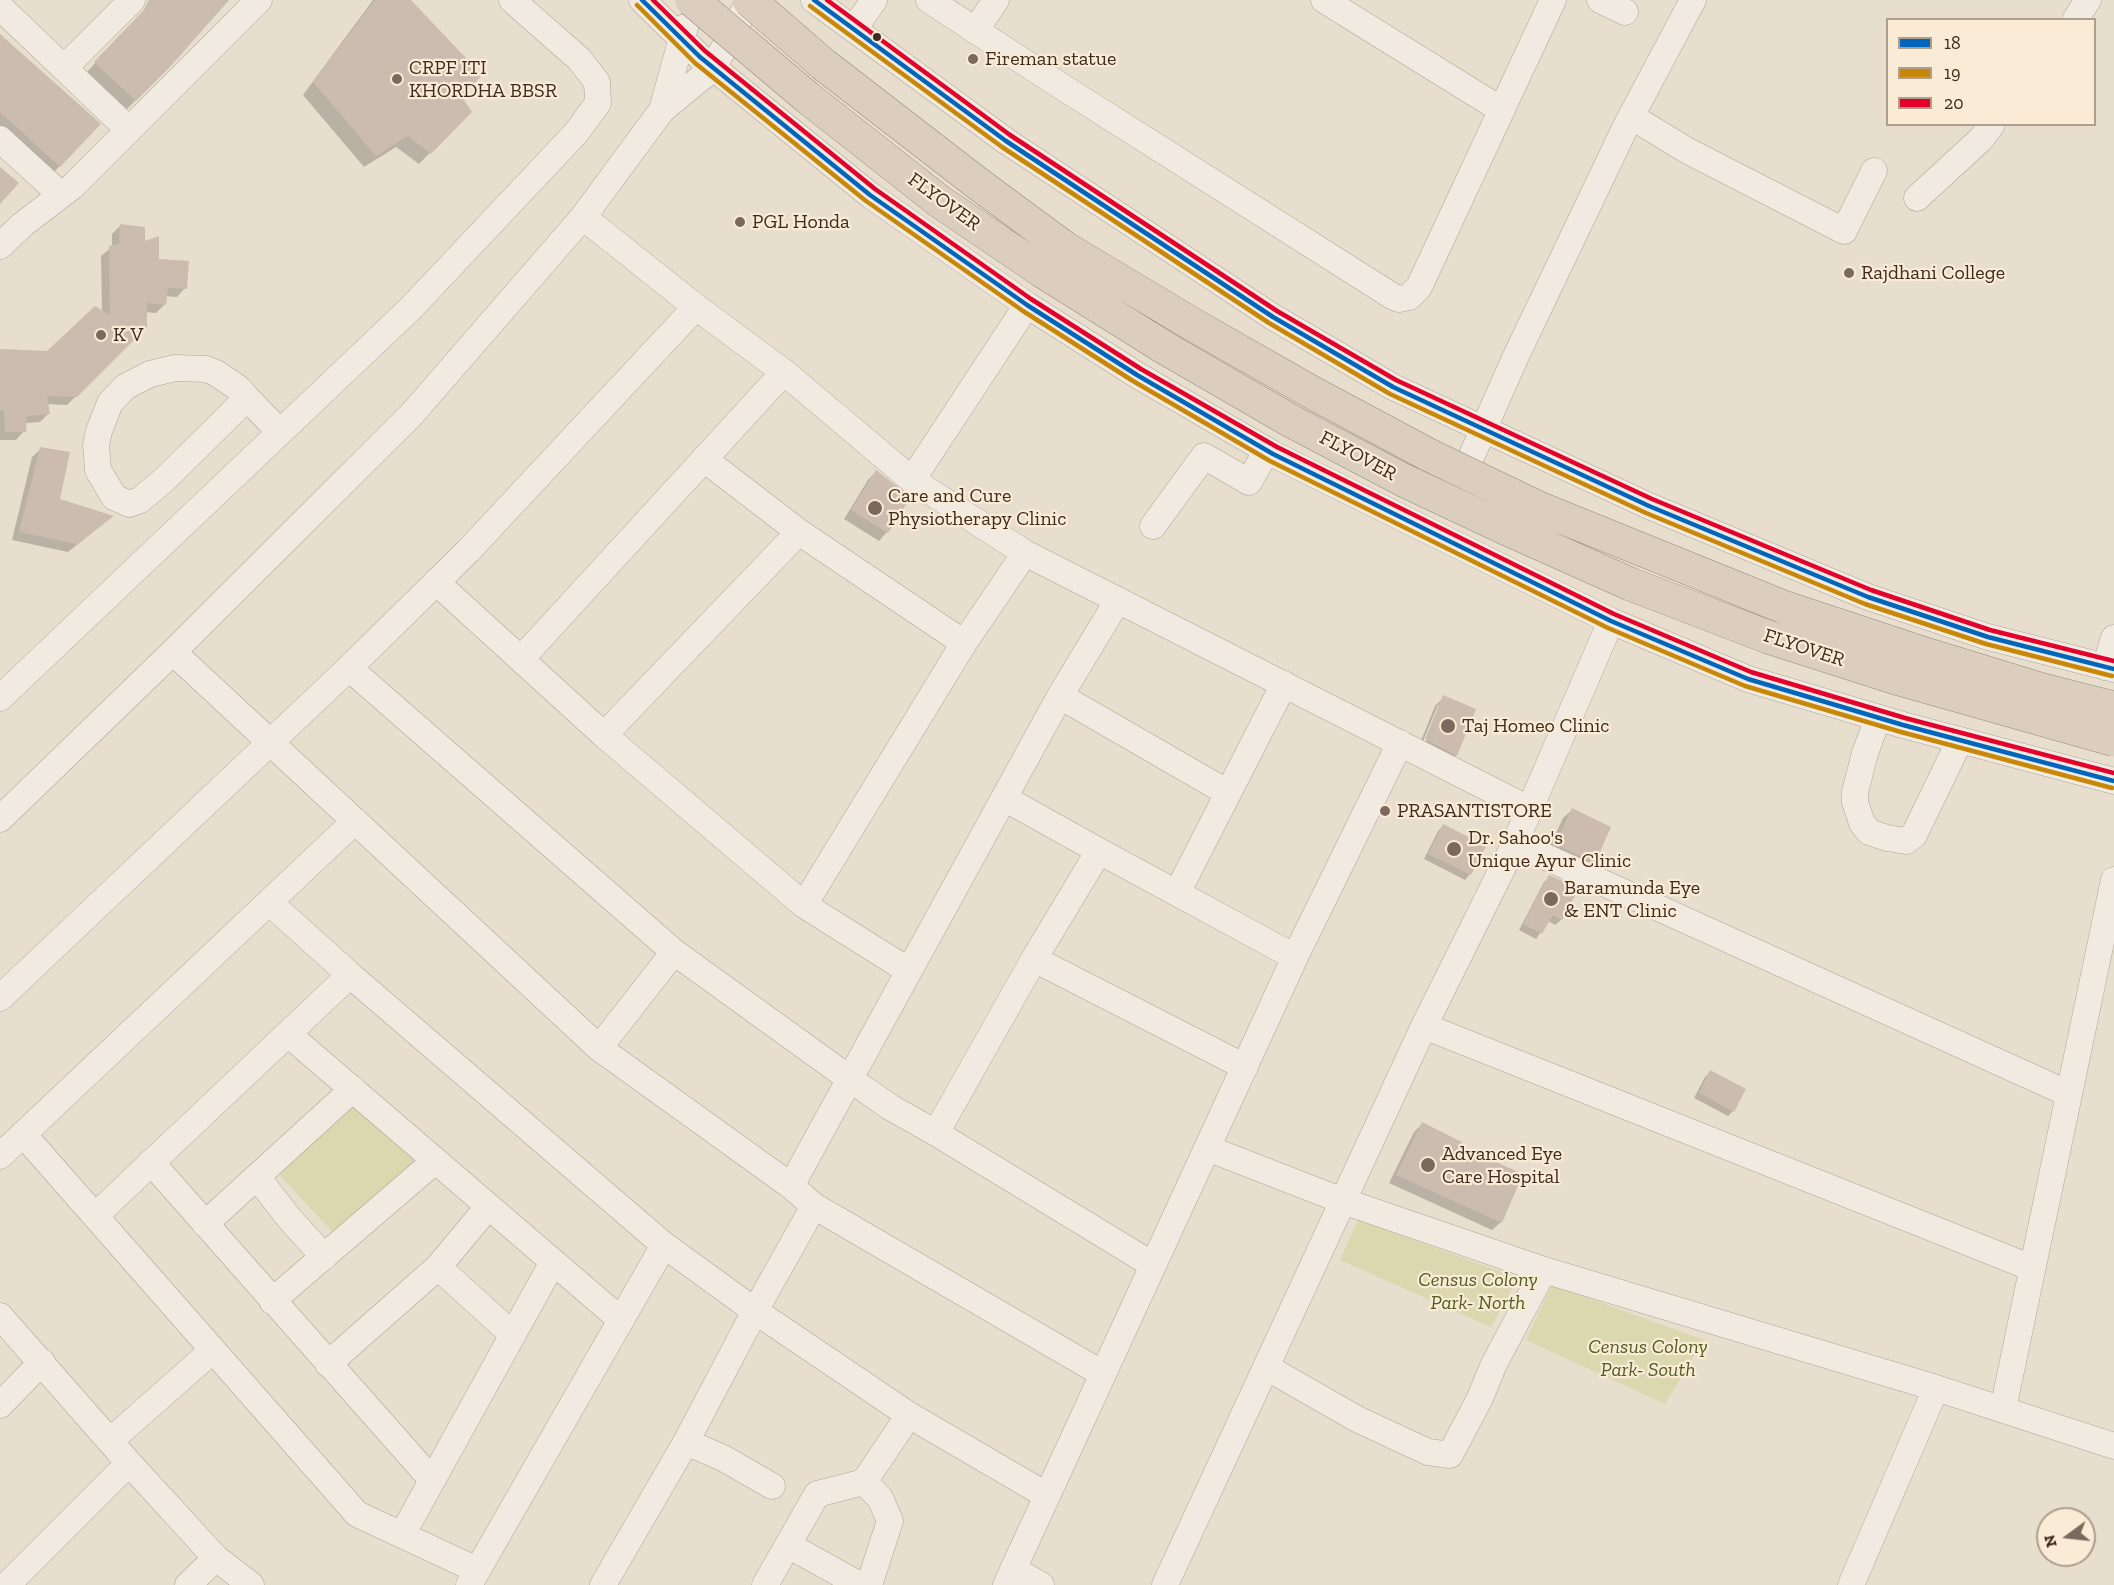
<!DOCTYPE html>
<style>
body{margin:0}
#map{position:relative;width:2114px;height:1585px;overflow:hidden;background:#e8dece;font-family:"Zilla Slab",serif}
canvas{display:block}
.legend{position:absolute;left:1886px;top:18px;width:210px;height:108px;box-sizing:border-box;background:#f9ebd5;border:2px solid #ae9e8c;margin:0;padding:8px 10px;list-style:none;font-size:18px;color:#3e2a1e}
.legend li{display:flex;align-items:center;gap:12px;height:30px}
.legend b{width:30px;border:2px solid #ae9e8c}
.north{position:absolute;left:2036px;top:1507px;width:60px;height:60px;box-sizing:border-box;background:#f9ebd5;border:2px solid #ae9e8c;border-radius:50%;rotate:255deg;font-size:16px;font-weight:700;line-height:24px;text-align:center;color:#3e2a1e}
.north::after{content:'';display:block;margin:auto;width:21px;height:27px;background:#7a695c;clip-path:polygon(50% 0,100% 100%,50% 72%,0 100%)}
</style>
<div id="map">
<canvas width="2114" height="1585"></canvas>
<ul class="legend">
<li><b style="height:8px;background:#0065bd"></b>18</li>
<li><b style="height:8px;background:#c98708"></b>19</li>
<li><b style="height:8px;background:#e4002b"></b>20</li>
</ul>
<div class="north">N</div>
</div>
<script>
const context = document.querySelector('canvas').getContext('2d');
context.lineJoin = 'round';
function fillPath(path, color) {
  context.fillStyle = color;
  context.fill(path, 'evenodd');
}
function shape(rows) {
  const path = new Path2D();
  for (const r of rows) {
    path.moveTo(r[0], r[1]);
    for (let i = 2; i < r.length; i += 2) path.lineTo(r[i], r[i + 1]);
  }
  return path;
}
function stroke(path, color, width, dash) {
  context.strokeStyle = color;
  context.lineWidth = width;
  context.lineCap = dash ? 'butt' : 'round';
  context.setLineDash(dash || []);
  context.stroke(path);
}
function drawText(font, color, halo, rows, align = 'center') {
  context.font = font + ' "Zilla Slab",serif';
  context.lineWidth = 4.5;
  context.setLineDash([]);
  context.textBaseline = 'middle';
  context.strokeStyle = halo;
  context.fillStyle = color;
  for (const [text, x, y, turn = 0] of rows) {
    context.save();
    context.translate(x, y);
    context.rotate((+turn || 0) * Math.PI / 180);
    context.textAlign = isNaN(turn) ? turn : align;
    if (halo) context.strokeText(text, 0, 0);
    context.fillText(text, 0, 0);
    context.restore();
  }
}
fillPath(shape([
 [356,1100,421,1160,337,1237,279,1174],
 [1358,1220,1518,1278,1491,1327,1340,1260],
 [1552,1285,1704,1340,1665,1404,1526,1340]
]), '#dbd7af');
fillPath(shape([
 [153,0,229,0,168,67,127,109,87,72],
 [373,0,409,0,470,112,419,164,396,147,364,167,303,95],
 [0,36,99,125,51,175,0,129],
 [121,225,143,243,157,260,185,288,177,297,165,296,165,304,156,313,145,312,146,327,67,405,46,404,48,414,40,422,25,423,24,431,16,440,0,440,0,350,47,352,102,312,101,256,112,247,112,234],
 [41,449,58,500,103,524,68,552,12,540,32,457],
 [876,472,909,497,887,532,879,541,844,519,868,480],
 [1444,697,1456,755,1448,763,1418,748,1435,706],
 [1438,705,1441,705,1424,747,1421,746],
 [1572,810,1593,862,1585,870,1547,853,1563,818],
 [1443,826,1470,874,1465,880,1424,859,1438,831],
 [1550,877,1577,889,1561,920,1555,925,1548,921,1536,939,1519,930,1544,882],
 [1711,1072,1733,1111,1728,1116,1694,1098,1705,1077],
 [1422,1124,1458,1146,1501,1222,1492,1230,1389,1183,1414,1132]
]), '#0003');
fillPath(shape([
 [149,0,229,0,169,68,136,101,94,62,143,11],
 [375,0,411,0,482,75,462,97,472,112,431,154,408,136,376,156,313,82],
 [0,34,101,124,60,167,0,112],
 [0,167,19,183,0,204],
 [120,224,145,227,145,241,159,236,159,259,189,261,187,289,168,288,166,305,147,303,147,327,77,397,47,396,50,414,27,416,26,432,5,432,4,410,0,410,0,349,47,351,95,306,110,315,109,246,119,244],
 [40,447,70,452,60,499,114,516,77,544,19,532],
 [876,470,911,497,888,533,851,510],
 [1443,695,1476,709,1457,756,1425,739],
 [1572,808,1611,827,1595,863,1555,844],
 [1443,824,1486,846,1471,875,1428,854],
 [1549,875,1579,888,1562,920,1553,915,1542,934,1523,924],
 [1710,1070,1746,1089,1734,1112,1699,1093],
 [1422,1122,1462,1142,1460,1146,1523,1174,1502,1223,1396,1175]
]), '#ccbbaf');
const minor = shape([
 [642,0,700,57,870,195,1027,305,1137,375,1273,454,1611,621,1748,679,1903,725,2114,781],
 [814,0,1006,141,1273,317,1393,387,1649,506,1868,597,1988,637,2114,669],
 [929,0,1053,81,1392,296,1399,299,1409,297,1419,287,1553,0],
 [1324,0,1500,109],
 [1600,0,1625,12],
 [0,7,129,130],
 [2075,20,2088,0],
 [854,29,874,0],
 [975,31,996,0],
 [65,67,132,0],
 [662,110,685,27],
 [1632,117,1688,151,1844,231,1874,171],
 [0,139,61,195],
 [1917,198,1981,139,1992,124],
 [583,217,696,307,784,372,912,480,1025,553,1529,809],
 [0,246,22,225,73,186,259,0],
 [247,398,164,480,140,500,129,504,114,497,98,470,96,445,99,431,110,403,125,387,150,374,175,368,206,369,216,373,238,388,247,398,280,432],
 [704,459,799,532],
 [912,480,1027,305],
 [1457,489,1516,356,1626,126,1693,0],
 [1153,526,1204,456,1249,482,1267,450],
 [436,582,604,735,799,532,964,643],
 [173,652,599,1048,791,1186,814,1206,1103,1374],
 [521,659,784,372],
 [2105,667,2114,638],
 [349,668,674,952,850,1079,890,1107,936,1133],
 [1060,696,1228,793],
 [0,698,410,309,576,133,598,103,597,82,579,59,512,0],
 [1878,718,1865,753,1855,792,1855,802,1862,823,1869,832,1887,838,1906,841,1914,835,1960,740],
 [604,735,804,905,909,971],
 [1004,798,1099,851,1295,957],
 [0,819,173,652,412,414,583,217,662,110,713,68,750,0],
 [1515,843,2069,1094],
 [1099,851,1034,959,936,1133,1153,1265],
 [1177,893,1284,684],
 [269,902,350,975,664,1245,755,1311,909,1415,1046,1495],
 [804,905,964,643,1025,553],
 [1034,959,1245,1067],
 [0,998,349,668,468,551,696,307],
 [1424,1026,2032,1268],
 [288,1034,621,1320],
 [599,1048,674,952],
 [23,1134,357,1514,477,1570],
 [1207,1148,1343,1201,1544,1270,1936,1388,2114,1446],
 [0,1156,355,821],
 [151,1162,432,1480],
 [257,1177,289,1218,324,1257],
 [791,1186,1060,696,1118,600],
 [95,1216,350,975],
 [205,1224,353,1089],
 [438,1267,513,1335],
 [272,1301,435,1161],
 [0,1316,129,1463,216,1558,251,1585],
 [328,1364,438,1267,488,1207],
 [1266,1367,1357,1419,1428,1452,1450,1455,1480,1398,1494,1364,1544,1270],
 [0,1405,42,1362],
 [2003,1409,2114,880],
 [110,1441,213,1350],
 [686,1442,723,1458,772,1486],
 [864,1482,880,1498,890,1521,869,1585],
 [402,1535,553,1262],
 [788,1545,860,1585],
 [1013,1569,1041,1585],
 [7,1585,129,1463],
 [188,1585,216,1558],
 [469,1585,664,1245],
 [603,1585,686,1442,755,1311,814,1206],
 [765,1585,817,1494,864,1482,909,1415],
 [1006,1585,1295,957,1400,743],
 [1165,1585,1424,1026,1515,843,1611,621],
 [1851,1585,1936,1388]
]);
stroke(minor, '#ada397', 27);
stroke(minor, '#f0eae1', 26);
const highwayBridge = shape([
 [692,0,808,98,939,201,1042,271,1165,348,1291,421,1403,480,1505,528,1630,584,1768,637,1899,679,2114,740],
 [749,0,823,64,977,183,1065,248,1192,324,1313,393,1429,455,1539,508,1786,608,1919,652,2043,690,2114,708]
]);
stroke(highwayBridge, '#93897e', 34, []);
stroke(highwayBridge, '#dbcebf', 33);
stroke(shape([
 [642,0,700,57,870,195,1027,305,1137,375,1273,454,1611,621,1748,679,1903,725,2114,781],
 [814,0,1006,141,1273,317,1393,387,1649,506,1868,597,1988,637,2114,669]
]), '#0065bd', 4.5);
stroke(shape([
 [637,5,695,63,866,201,1023,311,1133,381,1270,461,1608,628,1745,686,1901,732,2112,788],
 [810,6,1002,147,1269,323,1390,394,1646,513,1865,604,1986,644,2112,676]
]), '#c98708', 4.5);
stroke(shape([
 [653,0,705,51,875,189,1031,299,1141,369,1277,447,1614,614,1751,672,1905,718,2114,773],
 [827,0,1010,135,1277,311,1396,380,1652,499,1871,590,1990,630,2114,661]
]), '#e4002b', 4.5);
for (const [x, y, r, color] of [
 [877,37,5,"#3e2a1e"],
 [973,59,6,"#7a695c"],
 [397,79,6,"#7a695c"],
 [740,222,6,"#7a695c"],
 [1849,273,6,"#7a695c"],
 [101,335,6,"#7a695c"],
 [875,508,8,"#7a695c"],
 [1448,726,8,"#7a695c"],
 [1385,811,6,"#7a695c"],
 [1454,849,8,"#7a695c"],
 [1551,899,8,"#7a695c"],
 [1428,1165,8,"#7a695c"]
]) {
  const dot = new Path2D();
  dot.arc(x, y, r, 0, 2 * Math.PI);
  context.fillStyle = color;
  context.fill(dot);
  stroke(dot, '#f9ebd5', 2);
}
drawText('20px', '#3e2a1e', '#f9ebd5', [
 ["Fireman statue",985,59],
 ["CRPF ITI",409,68],
 ["KHORDHA BBSR",409,91],
 ["PGL Honda",752,222],
 ["Rajdhani College",1861,273],
 ["K V",113,335],
 ["Care and Cure",888,496],
 ["Physiotherapy Clinic",888,519],
 ["Taj Homeo Clinic",1462,726],
 ["PRASANTISTORE",1397,811],
 ["Dr. Sahoo's",1468,838],
 ["Unique Ayur Clinic",1468,861],
 ["Baramunda Eye",1564,888],
 ["& ENT Clinic",1564,911],
 ["Advanced Eye",1442,1154],
 ["Care Hospital",1442,1177]
], 'left');
drawText('20px', '#3e2a1e', '#f9ebd5', [
 ["FLYOVER",944,202,36],
 ["FLYOVER",1358,456,28],
 ["FLYOVER",1804,648,18]
]);
drawText('italic 20px', '#535c22', '#f9ebd5', [
 ["Census Colony",1478,1280],
 ["Park- North",1478,1303],
 ["Census Colony",1648,1347],
 ["Park- South",1648,1370]
]);
</script>
